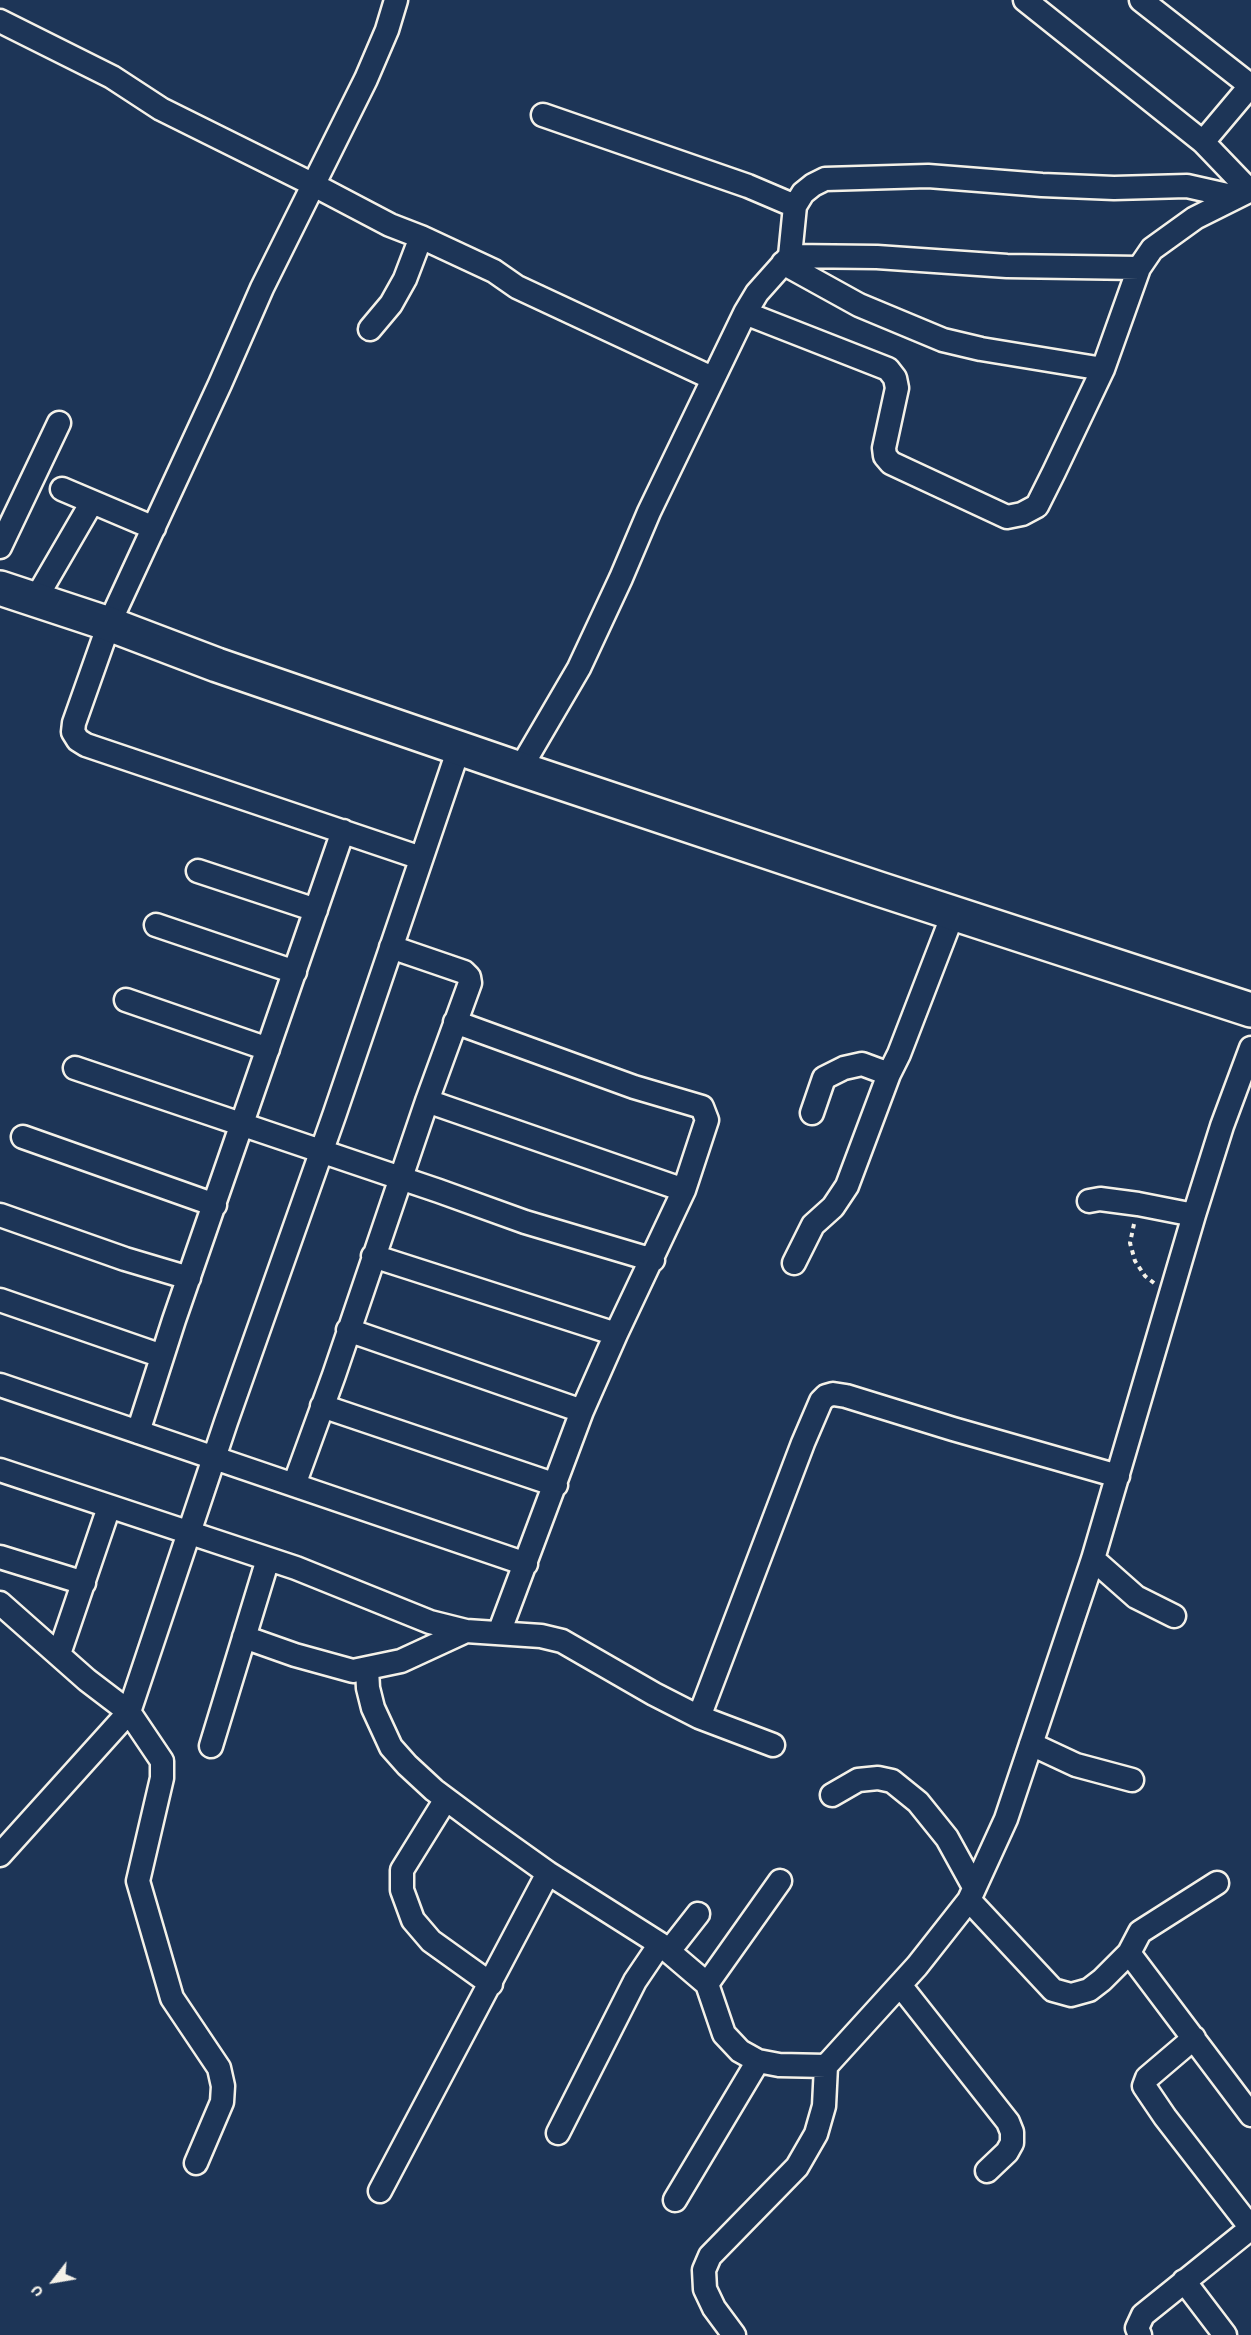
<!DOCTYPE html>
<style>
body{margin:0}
#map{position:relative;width:1251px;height:2335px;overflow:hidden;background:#1d3557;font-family:"Gochi Hand",sans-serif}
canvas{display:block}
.north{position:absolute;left:24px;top:2251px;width:60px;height:60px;-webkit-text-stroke:4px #1d3557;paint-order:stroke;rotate:239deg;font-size:16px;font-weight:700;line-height:24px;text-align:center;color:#f4f1e8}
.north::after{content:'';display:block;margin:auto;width:21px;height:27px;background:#f4f1e8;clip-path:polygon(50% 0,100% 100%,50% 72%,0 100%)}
</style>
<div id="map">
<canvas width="1251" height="2335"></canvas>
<div class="north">U</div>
</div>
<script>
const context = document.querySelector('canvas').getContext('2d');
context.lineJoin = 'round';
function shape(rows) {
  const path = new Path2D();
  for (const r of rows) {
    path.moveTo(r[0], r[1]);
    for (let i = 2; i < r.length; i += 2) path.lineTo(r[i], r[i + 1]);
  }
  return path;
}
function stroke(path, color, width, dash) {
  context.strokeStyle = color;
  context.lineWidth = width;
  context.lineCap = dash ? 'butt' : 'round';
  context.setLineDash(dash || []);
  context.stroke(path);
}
const street = shape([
 [396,0,387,30,366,79,262,288,220,384,109,624,74,723,73,732,78,740,86,745,421,858],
 [1025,0,1203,142,1250,191],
 [1141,0,1251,86],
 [0,21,112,77,161,109,312,184,390,225,421,237,405,279,391,304,370,329],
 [543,115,748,186,795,206],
 [1203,142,1251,85],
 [421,237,494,271,517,287,712,378],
 [790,256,877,257,1007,266,1139,268],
 [783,263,859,305,943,340,981,349,1103,369],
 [745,313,757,293,790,256,795,206,803,193,813,185,825,179,928,176,1042,185,1114,188,1187,186,1236,197],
 [62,489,154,528],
 [0,547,59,423],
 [35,600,92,502],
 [520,769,579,668,621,578,649,512,745,313,888,369,895,378,897,388,884,448,885,456,891,463,1007,517,1022,514,1037,506,1054,472,1103,369,1139,268,1152,249,1195,218,1251,190],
 [198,871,316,910],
 [156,925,295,972],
 [126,1000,268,1049],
 [75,1068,439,1191,525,1222,653,1260],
 [427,1101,684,1190],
 [812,1113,824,1078,844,1068,862,1064,889,1074],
 [23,1137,215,1205],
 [1089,1201,1100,1199,1138,1204,1194,1215],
 [0,1215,125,1259,189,1278],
 [373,1256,616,1334,684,1190,707,1120,702,1107,634,1087,455,1022],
 [794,1263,813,1225,833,1207,847,1186,889,1074,899,1054,953,914],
 [0,1300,162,1356],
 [348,1330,582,1411],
 [0,1385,526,1564],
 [322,1406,556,1485],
 [138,1432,174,1320,343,831],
 [0,1470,296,1568,430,1622,466,1631,541,1636,562,1641,654,1694,699,1717,773,1745],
 [294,1485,334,1375,427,1101,470,983,469,977,464,972,391,947],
 [0,1557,84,1583],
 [1093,1559,1136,1597,1174,1616],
 [0,1603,87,1680,129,1712,162,1761,162,1778,138,1881,172,1998,219,2068,223,2086,222,2102,196,2163],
 [499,1633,582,1411,616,1334],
 [244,1637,295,1655,353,1671,401,1661,466,1631],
 [59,1654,109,1507],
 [367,1669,368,1688,373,1708,391,1747,407,1765,434,1790,485,1828,548,1873,660,1944],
 [699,1717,803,1443,821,1401,826,1396,833,1394,846,1396,953,1429,1118,1476],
 [1031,1744,1076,1765,1132,1780],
 [211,1746,268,1559],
 [832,1795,858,1780,878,1778,892,1781,918,1802,947,1838,974,1887],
 [446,1799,402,1870,402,1890,413,1920,431,1941,491,1984],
 [0,1855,129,1712,226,1422,335,1113,459,748],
 [969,1900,1053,1990,1071,1995,1089,1990,1102,1980,1129,1953,1140,1932,1217,1883],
 [669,1951,698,1914],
 [1129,1953,1251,2115],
 [707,1984,780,1881],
 [900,1985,1008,2122,1012,2132,1012,2143,1007,2152,987,2171],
 [1194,2038,1147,2078,1144,2086,1165,2117,1251,2228],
 [558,2133,635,1981,660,1944,707,1984,724,2034,740,2051,758,2061,779,2065,826,2066],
 [380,2191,548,1873],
 [675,2200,758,2061],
 [1184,2281,1225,2335],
 [734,2335,714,2308,705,2289,704,2270,710,2256,797,2167,816,2134,824,2106,826,2066,917,1966,969,1900,1006,1819,1093,1559,1194,1215,1222,1126,1251,1048],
 [1140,2335,1137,2328,1143,2315,1251,2228]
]);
const secondary = shape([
 [0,588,109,624,217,665,520,769,879,889,1251,1010]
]);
stroke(street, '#f4f1e8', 27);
stroke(secondary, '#f4f1e8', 38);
stroke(shape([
 [1134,1224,1130,1243,1135,1261,1145,1276,1154,1283]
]), '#f4f1e8', 4, [4.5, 4.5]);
stroke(street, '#1d3557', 22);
stroke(secondary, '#1d3557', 33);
</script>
